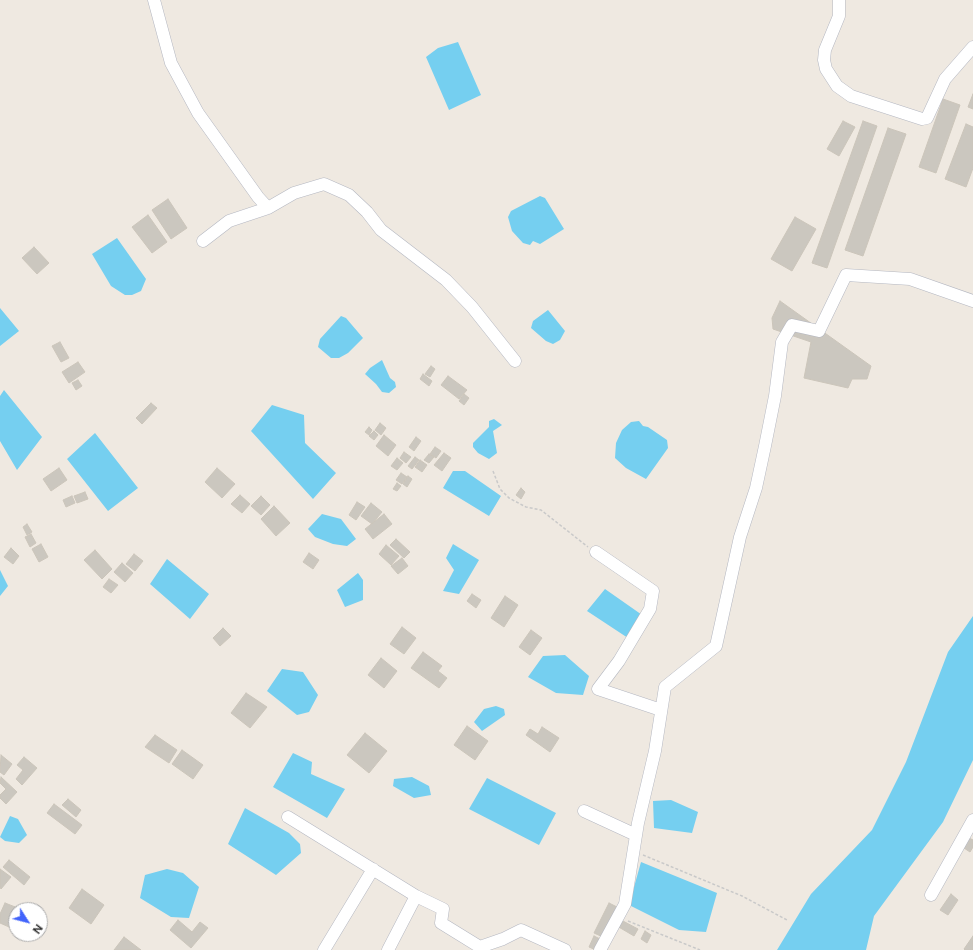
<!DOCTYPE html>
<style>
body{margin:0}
#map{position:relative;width:973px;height:950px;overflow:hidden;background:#efe9e1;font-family:Figtree,sans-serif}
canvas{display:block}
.north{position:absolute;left:8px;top:902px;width:40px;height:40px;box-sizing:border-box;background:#fff;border:1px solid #ababab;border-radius:50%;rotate:126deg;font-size:11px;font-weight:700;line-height:16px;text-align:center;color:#2e2e2e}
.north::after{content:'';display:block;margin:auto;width:14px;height:18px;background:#4264fb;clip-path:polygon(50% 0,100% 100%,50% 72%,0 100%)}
</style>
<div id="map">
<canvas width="973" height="950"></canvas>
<div class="north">N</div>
</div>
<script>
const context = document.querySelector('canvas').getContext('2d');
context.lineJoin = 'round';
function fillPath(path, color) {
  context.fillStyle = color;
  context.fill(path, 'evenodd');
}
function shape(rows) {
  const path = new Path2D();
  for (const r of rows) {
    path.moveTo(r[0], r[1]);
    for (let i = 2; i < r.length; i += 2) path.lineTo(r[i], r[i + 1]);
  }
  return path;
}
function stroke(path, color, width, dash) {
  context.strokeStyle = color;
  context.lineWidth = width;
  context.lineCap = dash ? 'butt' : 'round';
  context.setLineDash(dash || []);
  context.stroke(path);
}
fillPath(shape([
 [458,42,481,95,449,110,426,57,438,48],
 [540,196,545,198,564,229,540,244,533,241,530,245,523,243,512,231,508,217,511,211],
 [117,238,146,279,141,291,132,295,125,295,111,286,92,254],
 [0,308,19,331,0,346],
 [548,310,565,331,560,340,553,344,546,341,531,328,533,321],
 [341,316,346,318,363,338,348,353,339,358,331,358,318,347,320,339],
 [382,360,390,378,395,382,396,387,389,393,382,392,376,384,365,374,370,368],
 [4,390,42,437,17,470,0,441,0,396],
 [272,405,304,415,305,443,336,473,313,499,251,431],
 [494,419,502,425,493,431,497,453,489,459,478,453,473,447,473,443,489,427,489,421],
 [639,421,643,426,648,427,667,440,668,448,646,479,626,468,615,458,616,443,622,430,631,422],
 [95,433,138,488,108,511,67,459],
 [453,471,465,471,501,496,489,516,443,488],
 [322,514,341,519,356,539,347,546,333,544,315,537,308,529],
 [453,544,479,560,459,594,443,591,454,570,446,558],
 [167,559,209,594,190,619,150,584],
 [0,570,8,586,0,596],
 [358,573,363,580,363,600,345,607,337,590],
 [605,589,645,617,631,640,587,611],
 [973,616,973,760,943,822,874,916,866,950,777,950,811,894,872,830,906,762,948,652],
 [565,655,589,676,583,695,556,693,528,677,543,656],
 [282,669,303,672,318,695,309,712,297,715,267,691],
 [496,706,504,709,505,715,482,731,474,722,484,709],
 [293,753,312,762,311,774,345,789,327,818,273,787],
 [412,777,429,786,431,795,414,798,393,786,394,779],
 [487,778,556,813,539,845,469,809],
 [671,800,698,812,692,833,654,828,653,801],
 [245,808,289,833,300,844,301,853,276,875,228,844],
 [10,816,18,819,27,835,19,843,5,841,0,837],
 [641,862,717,893,706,932,679,930,629,905],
 [167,869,183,873,199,887,189,918,171,917,140,898,145,875]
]), '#75cff0');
const building = shape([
 [973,94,973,109,968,107,973,94],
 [943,99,960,105,936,173,919,167,943,99],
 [843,121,855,127,839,156,827,149,843,121],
 [863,121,877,126,827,268,812,263,863,121],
 [966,124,973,127,973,168,966,187,945,179,966,124],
 [888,128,906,134,863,256,845,250,888,128],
 [168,199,187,228,171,239,152,210,168,199],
 [148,215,167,242,152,253,132,227,148,215],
 [795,217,816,229,792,271,771,259,795,217],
 [34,247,49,263,37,274,22,258,34,247],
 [780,301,871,366,867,379,852,379,848,388,804,378,811,342,773,329,772,318,780,301],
 [60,342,69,358,61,362,52,346,60,342],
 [78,362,85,372,69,383,62,372,78,362],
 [431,366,435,369,430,377,425,374,431,366],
 [423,374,432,381,429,386,420,379,423,374],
 [448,376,467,390,459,399,441,385,448,376],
 [78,380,82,386,76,390,72,383,78,380],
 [464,394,469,398,464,405,459,401,464,394],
 [151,403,157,408,142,424,136,418,151,403],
 [380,423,386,428,381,435,375,430,380,423],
 [369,427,372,430,369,435,365,432,369,427],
 [374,431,378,435,374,440,369,436,374,431],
 [384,435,396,445,388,456,376,446,384,435],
 [416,437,421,441,414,451,409,447,416,437],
 [435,447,441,451,436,458,430,454,435,447],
 [404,452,411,457,406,463,400,458,404,452],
 [444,453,451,458,442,471,434,465,444,453],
 [429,454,434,457,429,463,424,460,429,454],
 [415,457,419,460,412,469,408,466,415,457],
 [397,458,403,463,397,470,391,466,397,458],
 [420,460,427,465,422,472,415,467,420,460],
 [59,468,67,480,51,491,43,479,59,468],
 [217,468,235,484,222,498,205,482,217,468],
 [401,473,407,477,402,484,396,480,401,473],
 [408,476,412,479,407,487,403,484,408,476],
 [397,483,401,486,397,491,393,489,397,483],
 [521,488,525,492,521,499,516,495,521,488],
 [85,492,88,499,77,503,74,496,85,492],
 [240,495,250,504,242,513,231,504,240,495],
 [72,496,75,503,66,507,63,500,72,496],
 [261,496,270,505,261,515,251,506,261,496],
 [357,502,365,507,356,520,349,515,357,502],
 [371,503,382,512,372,524,361,516,371,503],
 [274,506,290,523,276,536,261,519,274,506],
 [384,514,392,524,373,539,365,529,384,514],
 [27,524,32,532,27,535,23,527,27,524],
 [31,534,36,543,30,547,25,537,31,534],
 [396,539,410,552,404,558,390,545,396,539],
 [41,544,48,557,39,562,32,549,41,544],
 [386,545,399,556,391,565,379,554,386,545],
 [11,548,19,556,13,564,4,557,11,548],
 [95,550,112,569,102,579,84,560,95,550],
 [309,553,319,560,313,569,303,562,309,553],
 [134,554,143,561,135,571,126,564,134,554],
 [402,558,408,566,398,574,391,566,402,558],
 [122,563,133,573,125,582,114,572,122,563],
 [109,579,118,585,111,593,103,587,109,579],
 [472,594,481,600,476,608,467,601,472,594],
 [505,596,518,605,504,627,491,618,505,596],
 [402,627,416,638,404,654,390,644,402,627],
 [223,628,231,636,220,646,213,638,223,628],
 [531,630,542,638,530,655,519,647,531,630],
 [423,652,442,666,438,671,447,678,439,688,411,668,423,652],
 [381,658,397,671,384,688,368,675,381,658],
 [246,693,267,707,250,728,231,713,246,693],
 [467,726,488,741,475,760,454,745,467,726],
 [542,727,559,738,550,752,526,735,530,729,538,734,542,727],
 [365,733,387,751,369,773,347,755,365,733],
 [155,735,177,750,169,763,145,747,155,735],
 [182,750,203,765,193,779,172,764,182,750],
 [1,755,12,764,4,775,0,772,1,755],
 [24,757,37,768,22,785,16,779,23,770,17,765,24,757],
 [1,777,17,792,6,804,0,798,0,795,6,789,0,783,1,777],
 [68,799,81,810,76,817,62,805,68,799],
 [54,804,82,825,75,834,47,813,54,804],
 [967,837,973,840,973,847,970,852,961,846,967,837],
 [9,860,30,877,24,885,3,867,9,860],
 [0,869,11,877,1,889,0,887,0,869],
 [82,889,104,905,91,924,69,908,82,889],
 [951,894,958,900,948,915,940,910,951,894],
 [5,903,23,910,16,910,16,930,0,923,0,914,5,903],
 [609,903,617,907,603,937,594,933,609,903],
 [178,920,192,932,200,922,208,928,191,948,170,930,178,920],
 [621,920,638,929,634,936,617,926,621,920],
 [645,931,651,935,647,943,641,939,645,931],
 [594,936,600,939,596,950,589,947,594,936],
 [973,936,973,950,965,950,964,949,973,936],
 [124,937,141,950,114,950,124,937]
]);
fillPath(building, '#cbc7bf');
stroke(building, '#cbc5ba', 1);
const minor = shape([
 [154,0,171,63,198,113,258,197,268,208],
 [839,0,839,16,825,50,824,60,826,69,837,86,851,96,922,119,927,118,945,79,973,47],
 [203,241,229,221,268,208,294,193,324,184,349,195,367,212,381,230,446,280,472,307,515,361],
 [596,552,653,591,650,609,619,661,598,689,661,710],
 [584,811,636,835],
 [288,817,416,896],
 [931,895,973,820],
 [324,950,373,869],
 [388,950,416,896,443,909,441,923,480,947,503,939,521,930,565,950],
 [600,950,625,904,638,823,655,751,665,687,716,646,740,537,756,488,765,446,775,396,782,342,792,325,819,331,846,275,910,279,973,301]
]);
stroke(minor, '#b4b7c1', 13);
stroke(shape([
 [493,471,500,489,509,498,526,507,541,510,588,547],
 [643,855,742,896,787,920],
 [628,921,700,950]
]), '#c9c9c9', 1.5, [3, 2]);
stroke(minor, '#fff', 12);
</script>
